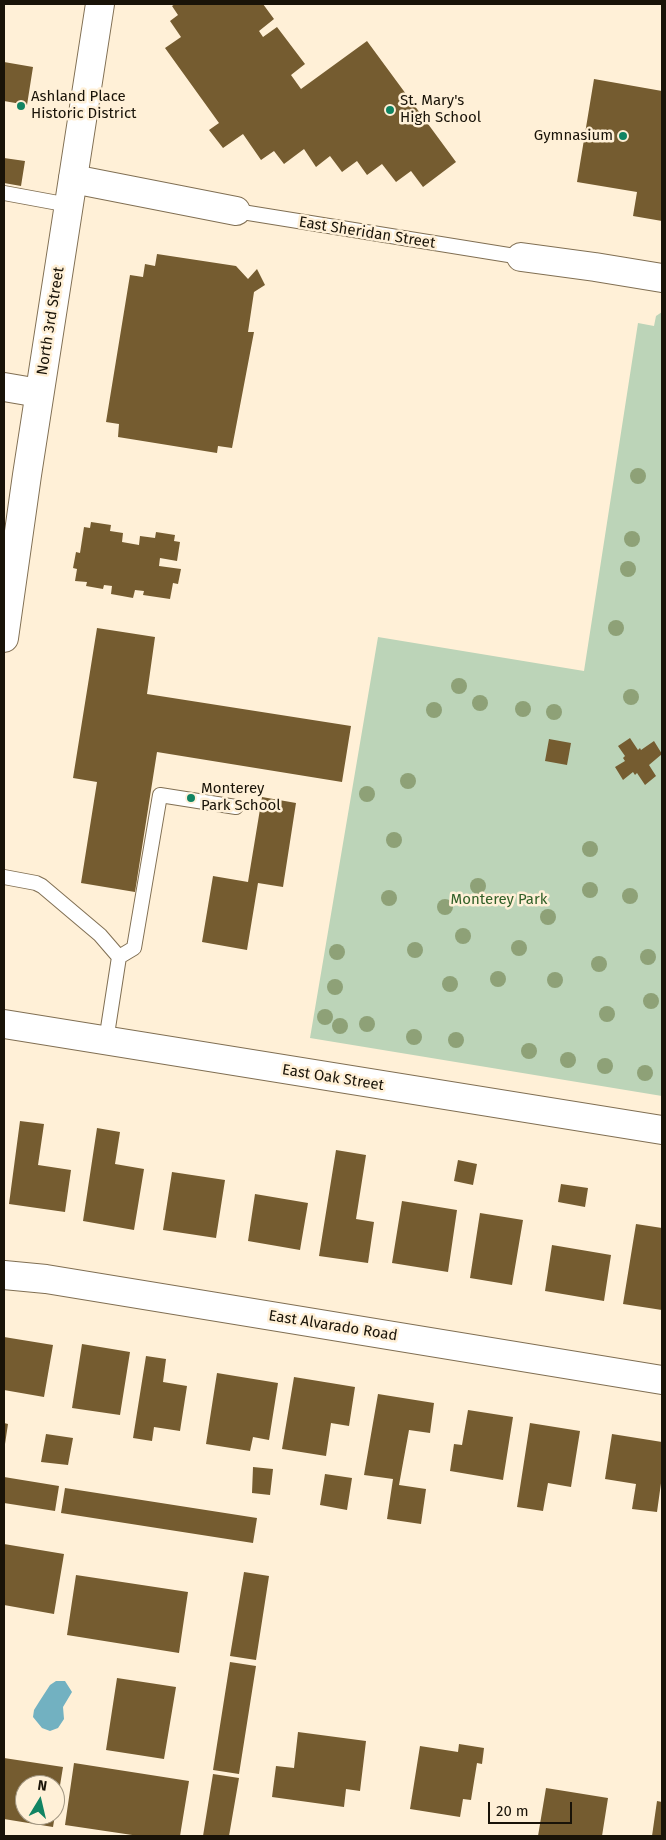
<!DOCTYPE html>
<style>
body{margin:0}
#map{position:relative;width:666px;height:1840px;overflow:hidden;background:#fff0d7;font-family:"Fira Sans",sans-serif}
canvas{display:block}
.frame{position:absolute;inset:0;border:5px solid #191308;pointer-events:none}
.north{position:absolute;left:15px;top:1775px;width:50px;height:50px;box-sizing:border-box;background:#fff0d7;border:1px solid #a39884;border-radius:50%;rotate:9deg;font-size:14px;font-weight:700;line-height:20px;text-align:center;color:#191308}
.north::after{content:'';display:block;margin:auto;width:18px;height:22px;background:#118463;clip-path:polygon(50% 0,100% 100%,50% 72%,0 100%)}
.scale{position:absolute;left:488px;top:1802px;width:84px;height:22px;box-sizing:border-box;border:2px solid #191308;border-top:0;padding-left:6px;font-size:15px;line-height:18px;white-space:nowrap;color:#191308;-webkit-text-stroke:4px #fff0d7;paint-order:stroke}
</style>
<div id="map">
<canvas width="666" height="1840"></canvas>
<div class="frame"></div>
<div class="north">N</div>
<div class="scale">20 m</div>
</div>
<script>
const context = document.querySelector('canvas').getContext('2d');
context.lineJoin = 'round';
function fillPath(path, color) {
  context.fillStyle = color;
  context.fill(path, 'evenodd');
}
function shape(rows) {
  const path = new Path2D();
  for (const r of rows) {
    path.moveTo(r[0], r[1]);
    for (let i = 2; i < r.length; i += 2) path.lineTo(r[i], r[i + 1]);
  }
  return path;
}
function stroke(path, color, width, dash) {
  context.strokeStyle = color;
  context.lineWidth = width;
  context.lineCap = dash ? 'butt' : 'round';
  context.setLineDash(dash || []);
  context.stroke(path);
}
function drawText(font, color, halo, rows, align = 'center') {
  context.font = font + ' "Fira Sans",sans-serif';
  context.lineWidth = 5;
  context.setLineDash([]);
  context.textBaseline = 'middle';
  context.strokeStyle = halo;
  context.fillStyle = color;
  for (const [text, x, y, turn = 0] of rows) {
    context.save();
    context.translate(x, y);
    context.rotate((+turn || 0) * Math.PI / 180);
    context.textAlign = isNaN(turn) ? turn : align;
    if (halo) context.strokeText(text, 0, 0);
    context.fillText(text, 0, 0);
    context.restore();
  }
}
fillPath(shape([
 [662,312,662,1096,310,1038,378,637,584,671,638,323,654,326,656,316]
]), '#bcd4b8');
fillPath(shape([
 [56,1681,65,1681,72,1692,63,1707,64,1719,58,1728,50,1731,42,1728,33,1717,34,1710,39,1702,50,1685]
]), '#72b1c1');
fillPath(shape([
 [175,4,263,4,274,19,259,31,263,37,277,27,305,64,291,75,301,89,367,41,456,162,423,187,411,171,396,182,382,164,367,175,357,161,342,172,330,156,316,167,304,149,284,164,274,151,261,160,243,134,223,148,209,130,219,123,165,48,181,37,170,21,178,15,172,6],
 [4,62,33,67,27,105,4,101],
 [594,79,662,91,662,221,633,216,637,192,577,182],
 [4,158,25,161,21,186,4,183],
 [157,254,236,266,248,279,257,269,265,285,254,292,248,332,254,332,232,448,218,446,217,453,118,437,119,424,106,422,130,275,143,277,145,264,155,266],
 [91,522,111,525,110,531,123,533,122,542,139,545,140,536,155,538,156,532,175,535,174,541,180,542,177,561,160,558,159,566,181,569,178,584,173,583,170,599,143,595,144,591,135,590,133,598,111,594,112,586,104,585,103,589,86,586,87,582,75,581,77,569,73,568,76,552,80,553,84,527,90,528],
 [97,628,155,637,147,694,351,726,342,782,157,752,135,892,81,883,97,782,73,778],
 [630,738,638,750,640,748,641,750,654,741,662,754,649,765,656,776,645,785,637,773,635,775,633,772,623,780,615,767,625,761,623,758,625,756,618,746],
 [549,739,571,743,567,765,545,761],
 [262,797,296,803,283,887,258,883,247,950,202,942,213,876,248,882],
 [20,1121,44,1124,38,1165,71,1170,65,1212,9,1204],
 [97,1128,120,1132,115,1164,144,1169,134,1230,83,1221],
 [336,1150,366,1155,356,1219,374,1222,368,1263,319,1256],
 [458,1160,477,1164,473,1185,454,1181],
 [172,1172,225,1180,216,1238,163,1230],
 [561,1184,588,1188,585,1207,558,1202],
 [255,1194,308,1203,300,1250,248,1241],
 [402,1201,457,1210,448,1272,392,1263],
 [480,1213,523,1220,512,1285,470,1278],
 [636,1224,662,1228,662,1310,623,1304],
 [552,1245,611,1255,604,1301,545,1291],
 [4,1337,53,1345,44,1397,4,1390],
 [82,1344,130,1352,120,1415,72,1408],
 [146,1356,166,1359,163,1382,187,1386,180,1431,154,1427,152,1441,133,1438],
 [217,1373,278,1383,269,1440,253,1437,250,1451,206,1444],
 [294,1377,355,1387,349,1426,331,1423,326,1456,282,1449],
 [378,1394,434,1403,430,1433,409,1430,399,1485,426,1489,421,1524,387,1519,393,1479,364,1475],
 [468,1410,513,1417,503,1480,450,1471,454,1444,462,1445],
 [4,1423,8,1424,5,1444,4,1444],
 [530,1423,580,1431,571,1487,548,1483,543,1511,517,1507],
 [46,1434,73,1438,68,1465,41,1462],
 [612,1434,662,1442,662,1476,657,1512,632,1509,636,1484,605,1479],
 [253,1467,273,1469,270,1495,252,1493],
 [325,1474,352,1478,347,1510,320,1505],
 [4,1477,59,1486,55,1511,4,1503],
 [65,1488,257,1518,253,1543,61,1513],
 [4,1544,64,1554,54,1614,4,1605],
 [244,1572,269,1576,256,1660,230,1656],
 [76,1575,188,1592,179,1653,67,1635],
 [230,1662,256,1666,239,1774,213,1770],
 [117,1678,176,1687,164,1759,106,1750],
 [298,1732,366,1741,360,1791,346,1789,344,1807,272,1797,276,1766,294,1768],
 [459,1744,484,1748,482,1764,477,1763,471,1800,463,1799,460,1817,410,1809,420,1746,458,1752],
 [4,1758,63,1767,56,1810,55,1785,25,1785,25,1815,55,1815,53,1827,4,1819],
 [74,1763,189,1781,180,1836,139,1836,65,1825],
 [213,1774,239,1778,229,1836,203,1836],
 [546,1788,608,1798,602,1836,538,1836],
 [657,1801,662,1802,662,1836,652,1836]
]), '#755c30');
const lane = shape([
 [4,193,69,205],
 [236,211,521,257],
 [4,877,36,883,42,886,100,935,119,957,106,1041],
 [119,957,134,948,160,795,236,807]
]);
const street = shape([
 [73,179,236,211],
 [521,257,595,267,662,278],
 [4,387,39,393],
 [4,1275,46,1279,662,1380]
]);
const secondary = shape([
 [4,638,27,475,100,4],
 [4,1024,662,1130]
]);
stroke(lane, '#806f53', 16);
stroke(street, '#806f53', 30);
stroke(secondary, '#806f53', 30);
stroke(lane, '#fff', 14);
stroke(street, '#fff', 28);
stroke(secondary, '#fff', 28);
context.fillStyle = '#8ea177';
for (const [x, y] of [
 [638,476],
 [632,539],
 [628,569],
 [616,628],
 [459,686],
 [631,697],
 [480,703],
 [523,709],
 [434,710],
 [554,712],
 [408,781],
 [367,794],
 [394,840],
 [590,849],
 [478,886],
 [590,890],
 [630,896],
 [389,898],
 [445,907],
 [548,917],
 [463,936],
 [519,948],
 [415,950],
 [337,952],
 [648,957],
 [599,964],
 [498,979],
 [555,980],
 [450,984],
 [335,987],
 [651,1001],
 [607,1014],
 [325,1017],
 [367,1024],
 [340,1026],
 [414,1037],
 [456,1040],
 [529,1051],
 [568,1060],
 [605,1066],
 [645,1073]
]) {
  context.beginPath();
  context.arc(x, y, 8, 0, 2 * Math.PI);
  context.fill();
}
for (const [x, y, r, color] of [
 [21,106,5,"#118463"],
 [390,110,5,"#118463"],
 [623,136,5,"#118463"],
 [191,798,5,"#118463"]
]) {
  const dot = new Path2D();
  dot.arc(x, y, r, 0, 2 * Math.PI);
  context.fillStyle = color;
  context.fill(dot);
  stroke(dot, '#fff0d7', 2);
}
drawText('15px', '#191308', '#fff0d7', [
 ["Ashland Place",31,97],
 ["Historic District",31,114],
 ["St. Mary's",400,101],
 ["High School",400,118],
 ["Gymnasium",613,136,"right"],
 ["Monterey",201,789],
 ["Park School",201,806]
], 'left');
drawText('15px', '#191308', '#fff0d7', [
 ["East Sheridan Street",367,233,9],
 ["North 3rd Street",51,321,-81],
 ["East Oak Street",333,1078,9],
 ["East Alvarado Road",333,1326,9]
]);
drawText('15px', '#326029', '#fff0d7', [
 ["Monterey Park",499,900]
]);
</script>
